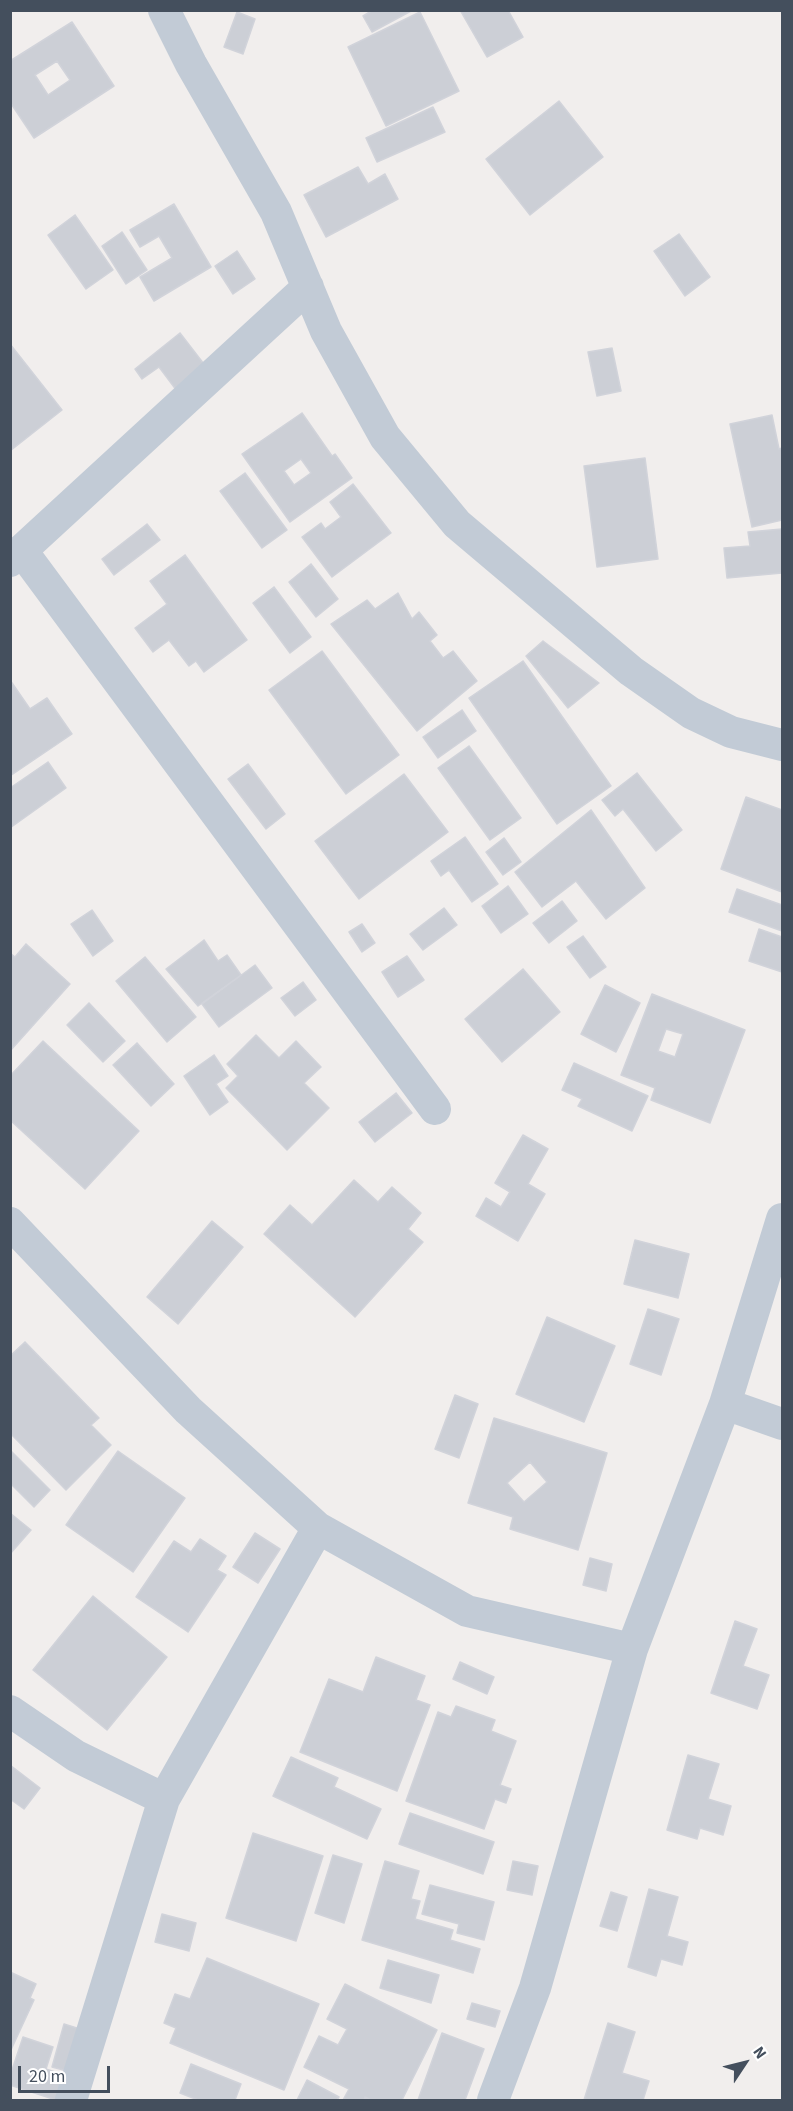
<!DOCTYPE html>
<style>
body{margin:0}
#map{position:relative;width:793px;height:2111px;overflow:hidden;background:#f1eeed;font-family:"Source Sans 3",sans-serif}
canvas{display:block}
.frame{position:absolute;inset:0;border:12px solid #444f5d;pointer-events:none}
.north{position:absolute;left:715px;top:2033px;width:60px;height:60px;-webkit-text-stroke:4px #fff;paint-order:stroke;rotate:55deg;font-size:16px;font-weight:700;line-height:24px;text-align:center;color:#444f5d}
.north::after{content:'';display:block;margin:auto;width:21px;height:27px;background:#444f5d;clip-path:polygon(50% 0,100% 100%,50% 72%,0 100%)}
.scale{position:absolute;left:18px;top:2066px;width:92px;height:27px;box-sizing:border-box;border:3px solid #444f5d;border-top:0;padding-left:8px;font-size:18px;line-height:21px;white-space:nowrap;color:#444f5d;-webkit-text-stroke:4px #fff;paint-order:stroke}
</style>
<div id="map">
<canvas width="793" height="2111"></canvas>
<div class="frame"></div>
<div class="north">N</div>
<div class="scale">20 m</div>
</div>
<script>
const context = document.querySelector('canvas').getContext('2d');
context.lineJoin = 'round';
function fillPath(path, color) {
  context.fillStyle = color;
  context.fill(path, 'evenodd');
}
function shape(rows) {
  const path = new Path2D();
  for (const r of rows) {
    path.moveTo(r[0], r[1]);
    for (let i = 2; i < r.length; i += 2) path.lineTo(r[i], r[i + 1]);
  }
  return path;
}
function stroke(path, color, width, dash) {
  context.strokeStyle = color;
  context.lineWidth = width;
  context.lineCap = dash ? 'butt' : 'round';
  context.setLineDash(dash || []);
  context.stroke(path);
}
const building = shape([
 [373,10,410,10,411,11,372,32,363,16,373,10],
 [460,10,508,10,523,37,487,57,460,10],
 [237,12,255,19,243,54,224,47,237,12],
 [420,12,459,91,386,126,348,47,420,12],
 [72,22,114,86,34,138,10,102,10,61,72,22],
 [57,61,70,80,48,95,35,75,57,61],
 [559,101,603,157,530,215,486,159,559,101],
 [433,107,445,132,377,162,366,138,433,107],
 [358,167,368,184,385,174,398,199,326,237,304,195,358,167],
 [174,204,211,267,154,301,140,277,172,258,159,236,140,247,130,230,174,204],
 [75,215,113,270,86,289,48,235,75,215],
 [122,232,147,270,126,284,102,246,122,232],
 [679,234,710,277,685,296,654,251,679,234],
 [237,251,255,279,233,294,215,266,237,251],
 [180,333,207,368,177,391,159,367,142,379,135,369,180,333],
 [10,344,62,410,10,451,10,344],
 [612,348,621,391,597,396,588,352,612,348],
 [302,413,332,456,335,454,352,478,290,522,242,454,302,413],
 [301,459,311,473,294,485,284,471,301,459],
 [772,415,779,449,782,448,782,520,752,527,730,424,772,415],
 [645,458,658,559,597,567,584,466,645,458],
 [245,473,287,530,262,548,220,491,245,473],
 [353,484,391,533,332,577,302,537,321,523,325,529,341,517,330,502,353,484],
 [147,524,160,540,114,575,102,559,147,524],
 [782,529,782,573,727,578,724,548,750,546,748,532,782,529],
 [185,555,247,640,204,672,196,661,189,666,169,640,153,652,135,628,167,604,150,581,185,555],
 [311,564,338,599,316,617,289,582,311,564],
 [274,587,311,637,290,653,253,603,274,587],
 [398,593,412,619,419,612,437,635,430,641,443,658,453,651,477,681,417,731,331,624,367,600,375,609,398,593],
 [543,641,599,683,568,708,526,656,543,641],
 [322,651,399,755,346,794,269,690,322,651],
 [523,661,611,786,557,824,469,698,523,661],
 [10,680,30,709,47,698,72,734,10,776,10,680],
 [462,710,476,731,438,758,423,737,462,710],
 [469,746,521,818,490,840,438,768,469,746],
 [48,762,66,788,10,828,10,788,48,762],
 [248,764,285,814,266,829,228,779,248,764],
 [637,773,682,830,656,851,623,809,615,816,602,800,637,773],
 [404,774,448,832,359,899,315,841,404,774],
 [746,797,782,810,782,892,721,869,746,797],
 [591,810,645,888,606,919,576,881,542,907,515,872,591,810],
 [465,837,498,884,472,902,449,870,441,876,431,861,465,837],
 [504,838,521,862,503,875,486,852,504,838],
 [508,886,528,914,501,933,482,906,508,886],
 [737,889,782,905,782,931,729,912,737,889],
 [562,901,577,921,549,943,533,923,562,901],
 [444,908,457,925,423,950,410,934,444,908],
 [92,910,113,941,93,956,71,924,92,910],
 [362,924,375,943,362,952,349,932,362,924],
 [759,929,782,937,782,972,749,961,759,929],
 [583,936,606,967,590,978,567,947,583,936],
 [204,940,218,961,227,955,241,975,198,1006,166,969,204,940],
 [26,944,70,984,10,1051,10,953,15,957,26,944],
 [407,956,424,980,398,997,382,972,407,956],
 [145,957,196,1017,167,1042,116,981,145,957],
 [255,965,272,988,219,1027,202,1004,255,965],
 [523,969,560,1012,502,1062,465,1019,523,969],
 [303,982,316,1000,295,1016,281,998,303,982],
 [605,985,640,1003,616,1052,581,1034,605,985],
 [652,994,745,1030,710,1123,651,1100,655,1088,621,1075,652,994],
 [666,1029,683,1034,675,1057,658,1051,666,1029],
 [89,1003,125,1041,103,1062,67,1025,89,1003],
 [256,1035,279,1058,296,1041,321,1067,304,1083,329,1108,287,1150,226,1088,238,1076,227,1064,256,1035],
 [43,1041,139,1131,85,1189,10,1120,10,1076,43,1041],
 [137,1043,174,1084,151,1106,113,1065,137,1043],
 [214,1055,228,1076,216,1084,228,1102,210,1115,184,1076,214,1055],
 [574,1063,648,1096,632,1131,578,1106,582,1099,562,1090,574,1063],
 [396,1093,412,1113,375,1142,359,1122,396,1093],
 [523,1135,548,1149,528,1184,545,1194,518,1241,476,1216,486,1198,501,1207,510,1192,495,1183,523,1135],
 [354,1180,378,1202,392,1187,421,1213,408,1229,423,1242,355,1317,264,1234,290,1205,312,1225,354,1180],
 [212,1221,243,1247,178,1324,147,1297,212,1221],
 [635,1240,689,1254,678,1298,624,1284,635,1240],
 [648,1309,679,1319,661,1375,630,1364,648,1309],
 [547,1317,615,1346,584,1422,516,1394,547,1317],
 [25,1342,99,1418,91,1425,111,1445,66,1490,10,1433,10,1356,25,1342],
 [455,1395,478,1404,459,1458,435,1449,455,1395],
 [494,1418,607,1453,578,1550,510,1529,513,1517,468,1503,494,1418],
 [530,1462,547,1482,524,1502,507,1483,530,1462],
 [10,1450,50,1490,34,1507,10,1483,10,1450],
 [118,1451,185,1498,133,1572,66,1525,118,1451],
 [10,1513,31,1530,10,1554,10,1513],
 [255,1533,280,1549,258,1583,233,1567,255,1533],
 [200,1539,226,1556,217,1570,226,1575,188,1632,136,1597,174,1541,191,1552,200,1539],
 [590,1558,612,1564,606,1591,583,1585,590,1558],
 [93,1596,167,1657,107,1730,33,1670,93,1596],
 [735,1621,757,1629,743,1666,769,1675,757,1709,711,1693,735,1621],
 [376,1657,425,1676,416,1700,430,1705,397,1791,300,1752,329,1679,363,1692,376,1657],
 [460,1662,494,1677,487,1694,453,1679,460,1662],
 [456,1706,495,1720,491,1731,516,1741,500,1785,511,1789,506,1803,495,1799,484,1829,406,1801,438,1712,451,1717,456,1706],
 [688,1755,719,1764,708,1799,731,1806,723,1835,700,1828,697,1839,667,1830,688,1755],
 [291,1757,338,1778,334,1787,381,1809,367,1839,273,1796,291,1757],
 [10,1765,40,1788,24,1809,10,1799,10,1765],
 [410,1813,494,1842,483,1874,399,1844,410,1813],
 [253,1833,323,1856,296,1941,226,1918,253,1833],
 [333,1855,362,1864,344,1923,315,1913,333,1855],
 [385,1861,419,1871,411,1899,420,1901,415,1919,453,1930,450,1940,480,1949,473,1973,362,1940,385,1861],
 [513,1861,538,1866,532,1895,507,1890,513,1861],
 [430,1885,494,1902,484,1940,457,1933,459,1924,422,1914,430,1885],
 [649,1889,678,1897,667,1936,688,1942,682,1965,661,1959,656,1976,628,1967,649,1889],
 [611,1892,627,1897,617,1931,600,1926,611,1892],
 [162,1914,196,1923,189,1951,155,1942,162,1914],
 [207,1958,319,2004,284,2090,170,2043,176,2028,164,2023,175,1994,190,1999,207,1958],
 [388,1960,439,1975,431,2003,380,1988,388,1960],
 [10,1972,36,1984,30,1998,34,2000,10,2052,10,1972],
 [345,1984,437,2030,402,2100,371,2100,365,2097,364,2100,343,2100,349,2089,304,2067,319,2036,338,2045,347,2029,327,2019,345,1984],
 [472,2003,500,2011,495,2027,467,2019,472,2003],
 [608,2023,635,2032,622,2073,649,2081,643,2100,584,2100,608,2023],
 [64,2024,80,2029,67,2071,52,2067,64,2024],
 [442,2033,484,2049,465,2100,418,2100,442,2033],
 [23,2037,53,2047,46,2069,64,2075,56,2100,10,2085,10,2076,23,2037],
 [191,2064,241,2084,235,2100,198,2100,180,2093,191,2064],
 [307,2080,339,2097,337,2100,297,2100,307,2080]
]);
fillPath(building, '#cccfd6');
stroke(building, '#d1d3da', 1.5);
stroke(shape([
 [164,10,191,64,276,212,326,331,385,437,457,524,631,671,691,713,731,732,782,745],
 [22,551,435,1109],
 [10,561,308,287],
 [10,1223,188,1410,318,1528,467,1611,632,1649],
 [725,1404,782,1424],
 [10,1711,76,1756,164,1799],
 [71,2100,164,1799,318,1528],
 [493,2100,535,1988,632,1649,725,1404,782,1219]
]), '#c2cbd6', 32);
</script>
